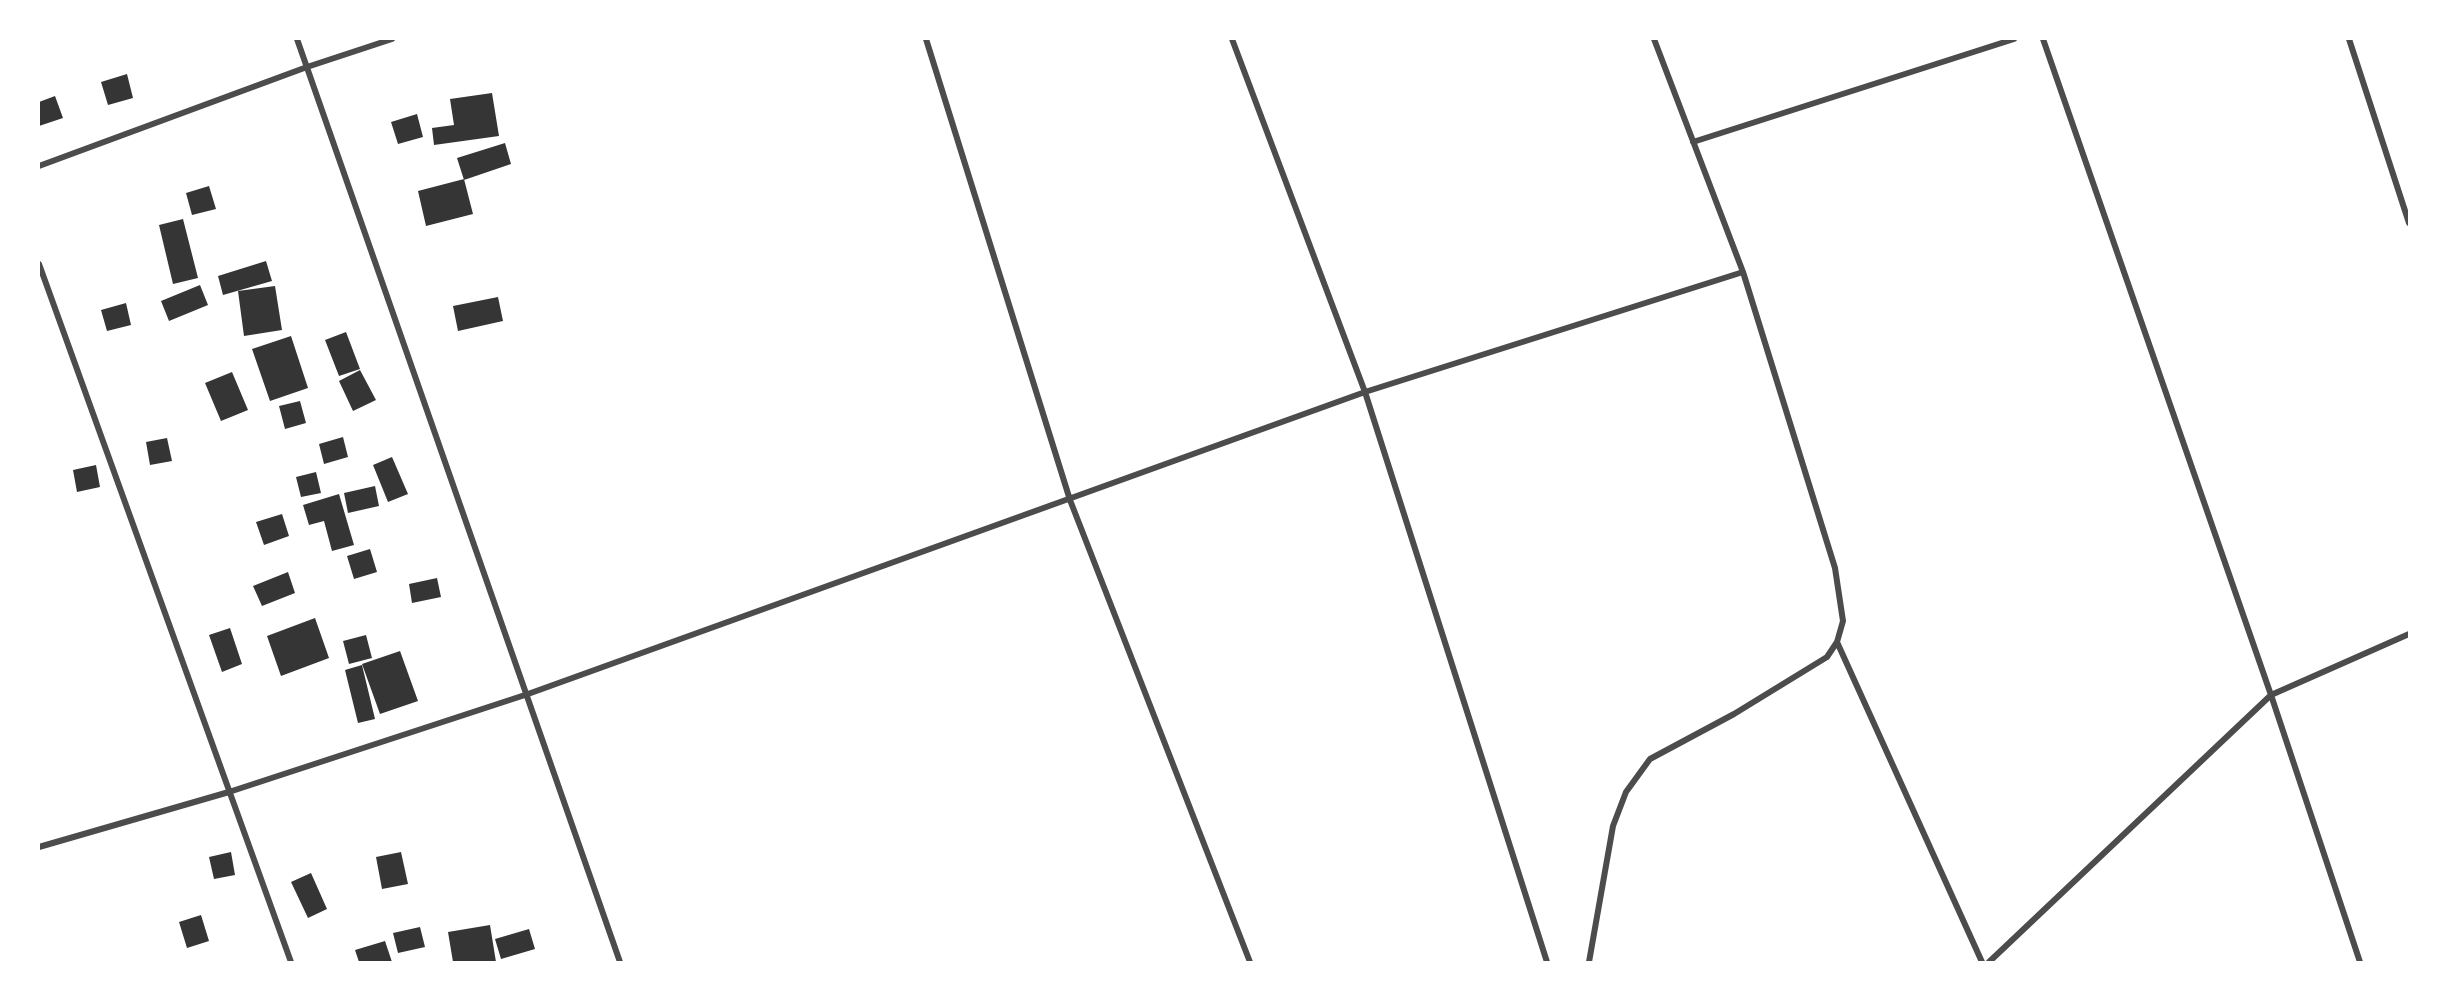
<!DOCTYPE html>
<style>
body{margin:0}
#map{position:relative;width:2448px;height:1001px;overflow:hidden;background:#fff;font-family:"PT Sans Narrow",sans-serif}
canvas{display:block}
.frame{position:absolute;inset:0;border:40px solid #fff;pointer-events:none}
</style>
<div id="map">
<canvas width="2448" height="1001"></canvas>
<div class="frame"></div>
</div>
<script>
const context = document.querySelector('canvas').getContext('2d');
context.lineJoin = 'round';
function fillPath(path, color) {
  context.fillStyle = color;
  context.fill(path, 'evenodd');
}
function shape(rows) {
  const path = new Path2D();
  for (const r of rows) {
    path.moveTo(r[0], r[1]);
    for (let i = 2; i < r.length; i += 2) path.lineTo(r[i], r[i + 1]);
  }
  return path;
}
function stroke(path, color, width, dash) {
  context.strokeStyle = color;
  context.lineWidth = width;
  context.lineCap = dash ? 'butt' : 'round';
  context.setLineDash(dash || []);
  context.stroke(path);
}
fillPath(shape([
 [127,74,133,98,108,105,101,82],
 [492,93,499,136,434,145,432,128,454,125,450,99],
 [55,96,63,118,39,126,39,102],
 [417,114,423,137,398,144,391,122],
 [505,143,511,164,464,180,457,158],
 [464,179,473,214,426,226,418,191],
 [209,186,216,209,192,215,186,193],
 [183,219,198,278,173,284,159,225],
 [266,261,272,281,223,295,218,276],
 [200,285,208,305,169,321,161,301],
 [275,286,282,330,244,336,238,291],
 [498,297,503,321,458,331,453,306],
 [126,303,131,325,107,331,101,310],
 [346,332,360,369,339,376,325,340],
 [291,336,308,388,270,401,252,349],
 [360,370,376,400,353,411,339,381],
 [232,372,248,410,221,421,205,383],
 [300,401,306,423,285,429,279,406],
 [343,437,348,457,324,464,319,444],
 [167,438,172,461,150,465,146,442],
 [392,457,408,494,388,502,373,465],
 [96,465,100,487,77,492,73,470],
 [316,472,321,493,301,497,296,477],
 [375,486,379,506,348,513,344,493],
 [339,494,354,545,332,551,324,521,309,525,303,505],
 [282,514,289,536,264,545,256,522],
 [370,549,377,572,354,579,347,556],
 [288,572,295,593,262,606,253,586],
 [437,578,441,597,412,603,409,584],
 [315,618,329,658,281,676,267,636],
 [230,628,242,664,222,672,209,635],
 [366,635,372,658,349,664,343,641],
 [400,651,418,701,380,714,362,664],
 [362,665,375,719,358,723,345,670],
 [231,852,235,875,214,879,209,857],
 [401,852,408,884,382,889,376,857],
 [311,873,327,909,308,918,291,882],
 [201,915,209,941,187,948,179,922],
 [490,925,496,962,453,962,448,932],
 [420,927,425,947,398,953,393,933],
 [529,929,535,949,501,959,495,939],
 [385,941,392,962,359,962,355,950]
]), '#353535');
stroke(shape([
 [297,39,620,962],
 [926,39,1070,500,1250,962],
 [1232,39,1365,392,1547,962],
 [2043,39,2271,695,2360,962],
 [2349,39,2409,223],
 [1693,142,2014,39],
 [39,166,307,67,392,39],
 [39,264,291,962],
 [1837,642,1982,962],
 [39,847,229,792,528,694,1365,392,1743,272],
 [1589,962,1613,826,1626,792,1650,759,1734,714,1827,657,1837,642,1843,621,1835,568,1743,272,1654,39],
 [1989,962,2271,695,2409,634]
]), '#4c4c4c', 6);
</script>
